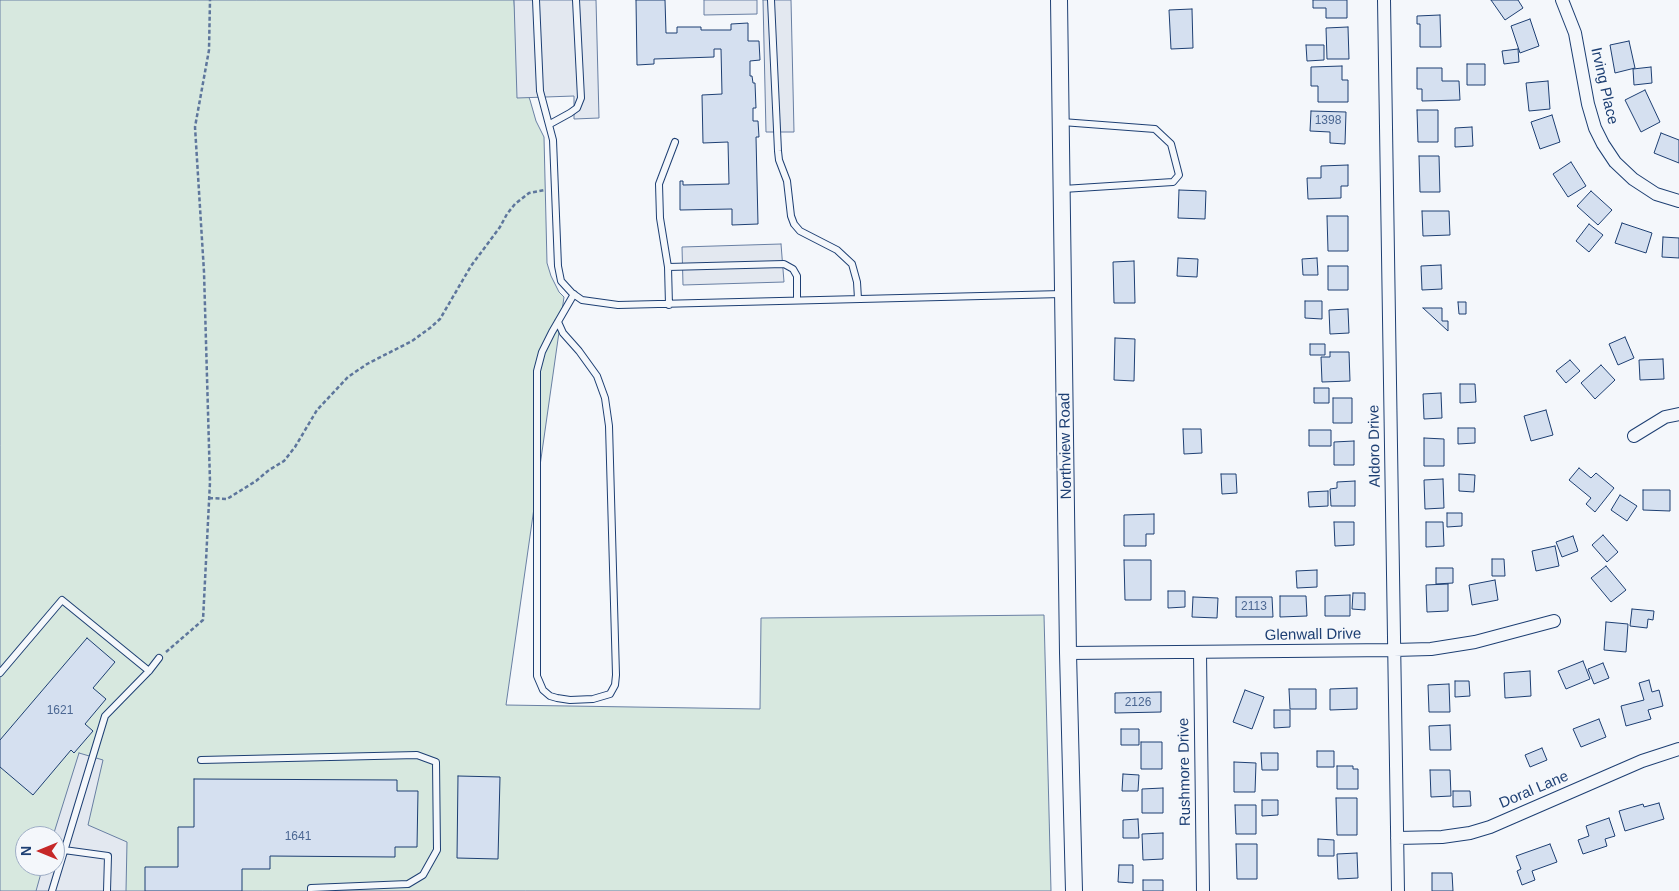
<!DOCTYPE html>
<style>
body{margin:0}
#map{position:relative;width:1679px;height:891px;overflow:hidden;background:#f4f7fb;font-family:Helvetica,sans-serif}
canvas{display:block}
.north{position:absolute;left:15px;top:826px;width:50px;height:50px;box-sizing:border-box;background:#f4f7fb;border:1px solid #9eadc5;border-radius:50%;rotate:270deg;font-size:14px;font-weight:700;line-height:20px;text-align:center;color:#1d3f73}
.north::after{content:'';display:block;margin:auto;width:18px;height:22px;background:#c62828;clip-path:polygon(50% 0,100% 100%,50% 72%,0 100%)}
</style>
<div id="map">
<canvas width="1679" height="891"></canvas>
<div class="north">N</div>
</div>
<script>
const context = document.querySelector('canvas').getContext('2d');
context.lineJoin = 'round';
function fillPath(path, color) {
  context.fillStyle = color;
  context.fill(path, 'evenodd');
}
function shape(rows) {
  const path = new Path2D();
  for (const r of rows) {
    path.moveTo(r[0], r[1]);
    for (let i = 2; i < r.length; i += 2) path.lineTo(r[i], r[i + 1]);
  }
  return path;
}
function stroke(path, color, width, dash) {
  context.strokeStyle = color;
  context.lineWidth = width;
  context.lineCap = dash ? 'butt' : 'round';
  context.setLineDash(dash || []);
  context.stroke(path);
}
function drawText(font, color, halo, rows, align = 'center') {
  context.font = font + ' Helvetica,sans-serif';
  context.lineWidth = 4;
  context.setLineDash([]);
  context.textBaseline = 'middle';
  context.strokeStyle = halo;
  context.fillStyle = color;
  for (const [text, x, y, turn = 0] of rows) {
    context.save();
    context.translate(x, y);
    context.rotate((+turn || 0) * Math.PI / 180);
    context.textAlign = isNaN(turn) ? turn : align;
    if (halo) context.strokeText(text, 0, 0);
    context.fillText(text, 0, 0);
    context.restore();
  }
}
const green = shape([
 [0,0,514,0,519,74,530,100,536,121,544,137,547,263,551,276,559,292,564,297,506,705,760,709,761,618,1044,615,1051,891,0,891,0,0],
 [25,836,55,836,55,866,25,866,25,836]
]);
fillPath(green, '#d7e8df');
stroke(green, '#687fa3', 1);
const parking = shape([
 [514,0,596,0,599,118,574,119,574,96,517,98,514,0],
 [704,0,757,0,757,14,704,15,704,0],
 [763,0,791,0,794,132,766,132,763,0],
 [781,244,784,282,683,285,682,247,781,244],
 [79,753,103,760,88,825,127,842,126,891,36,891,43,866,55,866,55,836,53,836,79,753]
]);
fillPath(parking, '#e3e8f0');
stroke(parking, '#687fa3', 1);
const building = shape([
 [636,0,665,0,666,33,677,33,677,27,701,27,701,30,731,30,731,24,748,23,748,41,759,41,760,60,750,61,750,76,752,76,753,83,755,83,756,108,753,108,753,121,758,121,759,137,756,137,758,224,732,225,732,209,680,210,680,181,683,181,683,185,729,184,728,142,703,143,702,95,722,94,721,49,714,49,714,57,654,59,654,64,637,65,636,0],
 [1313,0,1347,0,1347,18,1326,18,1326,8,1313,8,1313,0],
 [1491,0,1518,0,1523,8,1505,20,1491,0],
 [1192,9,1193,48,1171,49,1169,10,1192,9],
 [1440,15,1441,47,1420,47,1420,24,1417,24,1417,16,1440,15],
 [1530,19,1539,46,1520,53,1511,26,1530,19],
 [1348,27,1349,59,1327,59,1326,28,1348,27],
 [1629,41,1635,68,1615,73,1610,45,1629,41],
 [1306,45,1324,45,1324,60,1307,61,1306,45],
 [1518,49,1519,62,1504,64,1502,51,1518,49],
 [1467,64,1485,64,1485,85,1467,85,1467,64],
 [1342,66,1342,80,1348,80,1348,102,1318,102,1318,86,1311,86,1311,67,1342,66],
 [1651,67,1652,83,1634,85,1633,69,1651,67],
 [1417,68,1442,68,1442,81,1459,81,1460,100,1422,101,1422,89,1417,89,1417,68],
 [1548,81,1550,109,1529,111,1526,83,1548,81],
 [1645,90,1660,122,1641,132,1625,100,1645,90],
 [1417,110,1438,110,1438,142,1418,142,1417,110],
 [1311,111,1346,112,1345,144,1330,143,1330,132,1310,131,1311,111],
 [1552,115,1560,142,1540,149,1531,122,1552,115],
 [1472,127,1473,146,1455,147,1455,128,1472,127],
 [1661,133,1679,140,1679,163,1654,153,1661,133],
 [1419,156,1439,156,1440,192,1420,192,1419,156],
 [1571,162,1586,186,1568,197,1553,174,1571,162],
 [1348,165,1348,186,1341,186,1341,198,1308,199,1307,178,1321,178,1321,166,1348,165],
 [1179,190,1206,191,1205,219,1178,218,1179,190],
 [1591,191,1612,210,1598,225,1577,206,1591,191],
 [1422,211,1449,211,1450,235,1423,236,1422,211],
 [1327,216,1348,216,1348,251,1328,251,1327,216],
 [1622,223,1652,233,1646,253,1615,243,1622,223],
 [1589,224,1603,235,1589,252,1576,241,1589,224],
 [1663,237,1679,238,1679,258,1662,257,1663,237],
 [1178,258,1198,259,1197,277,1177,276,1178,258],
 [1317,258,1318,275,1303,275,1302,259,1317,258],
 [1134,261,1135,303,1114,303,1113,262,1134,261],
 [1441,265,1442,289,1422,290,1421,266,1441,265],
 [1328,266,1348,266,1348,290,1328,290,1328,266],
 [1305,301,1322,301,1322,319,1305,318,1305,301],
 [1458,302,1466,302,1466,314,1459,314,1458,302],
 [1423,308,1442,308,1442,321,1448,321,1448,331,1423,308],
 [1348,309,1349,333,1330,334,1329,310,1348,309],
 [1625,337,1634,358,1618,365,1609,344,1625,337],
 [1115,338,1135,339,1134,381,1114,380,1115,338],
 [1310,344,1325,344,1325,355,1310,355,1310,344],
 [1330,352,1349,352,1350,381,1322,382,1321,357,1330,357,1330,352],
 [1663,359,1664,379,1640,380,1639,360,1663,359],
 [1570,360,1580,371,1566,383,1556,371,1570,360],
 [1601,365,1615,380,1595,399,1581,383,1601,365],
 [1460,384,1475,384,1476,402,1460,403,1460,384],
 [1314,388,1329,388,1329,403,1314,403,1314,388],
 [1441,393,1442,418,1424,419,1423,394,1441,393],
 [1333,398,1352,398,1352,423,1333,423,1333,398],
 [1546,410,1553,435,1531,441,1524,416,1546,410],
 [1458,428,1475,428,1475,443,1458,444,1458,428],
 [1183,429,1201,429,1202,453,1184,454,1183,429],
 [1309,430,1331,430,1331,446,1309,446,1309,430],
 [1424,438,1444,439,1444,466,1424,466,1424,438],
 [1354,441,1354,465,1334,465,1334,442,1354,441],
 [1579,468,1591,478,1596,473,1614,488,1595,512,1586,504,1591,498,1569,480,1579,468],
 [1221,474,1236,474,1237,493,1222,494,1221,474],
 [1459,474,1475,475,1474,492,1459,491,1459,474],
 [1443,479,1444,508,1425,509,1424,480,1443,479],
 [1355,481,1355,506,1331,506,1330,489,1337,488,1337,482,1355,481],
 [1643,490,1670,490,1670,511,1643,510,1643,490],
 [1328,491,1328,506,1309,507,1308,492,1328,491],
 [1620,495,1637,506,1627,521,1611,510,1620,495],
 [1447,513,1462,513,1462,526,1447,527,1447,513],
 [1154,514,1154,534,1146,534,1146,546,1124,546,1124,515,1154,514],
 [1334,522,1354,522,1354,545,1335,546,1334,522],
 [1426,522,1443,522,1444,546,1426,547,1426,522],
 [1603,535,1618,552,1607,562,1592,545,1603,535],
 [1573,536,1578,551,1562,557,1556,542,1573,536],
 [1555,546,1559,566,1536,571,1532,551,1555,546],
 [1492,559,1504,559,1505,576,1492,576,1492,559],
 [1124,560,1151,560,1151,600,1125,600,1124,560],
 [1606,566,1626,590,1611,602,1591,578,1606,566],
 [1436,568,1453,568,1453,583,1436,584,1436,568],
 [1317,570,1317,587,1297,588,1296,571,1317,570],
 [1495,580,1498,600,1472,605,1469,585,1495,580],
 [1448,584,1448,611,1427,612,1426,585,1448,584],
 [1168,591,1185,591,1185,607,1168,608,1168,591],
 [1353,593,1365,593,1365,610,1352,609,1353,593],
 [1350,595,1350,616,1325,616,1325,596,1350,595],
 [1280,596,1306,596,1307,616,1280,617,1280,596],
 [1193,597,1218,598,1217,618,1192,617,1193,597],
 [1236,597,1272,597,1273,617,1236,617,1236,597],
 [1632,609,1654,611,1653,620,1648,619,1647,628,1630,626,1632,609],
 [1606,622,1628,624,1626,652,1604,650,1606,622],
 [87,638,115,662,93,688,106,699,85,724,93,731,74,753,71,750,33,795,0,767,0,740,87,638],
 [1583,661,1590,679,1566,689,1558,671,1583,661],
 [1603,663,1609,678,1594,684,1588,669,1603,663],
 [1530,671,1531,696,1505,698,1504,673,1530,671],
 [1649,680,1652,692,1659,690,1663,706,1648,710,1651,719,1626,726,1621,706,1644,700,1639,683,1649,680],
 [1455,681,1469,681,1470,696,1455,697,1455,681],
 [1449,684,1450,712,1429,712,1428,685,1449,684],
 [1357,688,1357,709,1330,710,1330,689,1357,688],
 [1289,689,1316,689,1316,709,1290,709,1289,689],
 [1245,690,1264,697,1252,729,1233,722,1245,690],
 [1161,692,1161,712,1115,713,1115,693,1161,692],
 [1274,710,1290,710,1290,727,1274,728,1274,710],
 [1599,719,1606,737,1581,747,1573,729,1599,719],
 [1450,725,1451,750,1430,750,1429,726,1450,725],
 [1121,729,1139,729,1139,745,1121,745,1121,729],
 [1141,742,1162,742,1162,769,1141,769,1141,742],
 [1542,748,1547,760,1530,767,1525,755,1542,748],
 [1317,751,1334,751,1334,767,1317,767,1317,751],
 [1261,753,1278,753,1278,770,1262,770,1261,753],
 [1234,762,1256,763,1255,792,1234,792,1234,762],
 [1337,766,1353,766,1353,769,1358,769,1358,789,1337,789,1337,766],
 [1430,770,1450,770,1451,796,1431,797,1430,770],
 [1123,774,1139,775,1138,791,1122,791,1123,774],
 [458,776,500,777,498,859,457,858,458,776],
 [194,779,397,780,397,791,418,791,417,847,395,847,395,857,270,856,270,869,242,869,242,891,145,891,145,867,178,867,178,827,194,827,194,779],
 [1163,788,1163,813,1142,813,1142,789,1163,788],
 [1453,791,1470,791,1471,806,1453,807,1453,791],
 [1336,798,1357,798,1357,835,1337,835,1336,798],
 [1262,800,1278,800,1278,815,1262,816,1262,800],
 [1659,803,1664,819,1625,831,1619,811,1643,804,1644,807,1659,803],
 [1235,805,1256,805,1256,834,1236,834,1235,805],
 [1609,818,1615,836,1605,839,1607,846,1583,854,1578,840,1589,836,1586,826,1609,818],
 [1138,819,1139,838,1123,838,1123,820,1138,819],
 [1163,833,1163,859,1143,860,1142,834,1163,833],
 [1318,839,1334,840,1334,856,1318,856,1318,839],
 [1236,844,1257,844,1257,879,1237,879,1236,844],
 [1550,844,1557,862,1532,871,1535,880,1522,885,1517,871,1521,869,1516,856,1550,844],
 [1357,853,1358,878,1338,879,1337,854,1357,853],
 [1119,865,1133,865,1133,883,1118,882,1119,865],
 [1432,873,1452,873,1453,891,1432,891,1432,873],
 [1143,880,1163,880,1163,891,1143,891,1143,880]
]);
fillPath(building, '#d5e0f0');
stroke(building, '#1d3f73', 1);
const service = shape([
 [536,0,540,91,553,140,558,266,561,281,572,293,582,300,618,305,1062,294],
 [771,0,778,151,779,160,787,181,791,216,794,224,800,231,837,250,852,264,857,282,858,299],
 [1062,122,1155,129,1171,144,1179,175,1173,182,1063,189],
 [550,124,570,113,577,108,581,98,576,0],
 [668,267,784,264,793,269,797,276,797,300],
 [669,305,668,267,660,218,659,184,675,142],
 [558,322,563,333,579,351,597,376,605,398,609,426,616,675,615,685,610,694,593,699,570,700,557,698,550,696,543,690,537,676,537,371,542,352,552,332,574,294],
 [0,673,62,600,149,671],
 [201,760,417,755,436,762,437,850,423,875,408,884,311,888,311,891],
 [64,850,108,856,107,891],
 [52,891,105,716,149,671,159,658]
]);
const minor = shape([
 [1384,0,1398,891],
 [1562,0,1575,33,1588,104,1595,128,1603,144,1615,162,1633,179,1656,194,1679,201],
 [1634,436,1665,417,1679,414],
 [1068,653,1394,650,1431,649,1475,642,1554,621],
 [1200,653,1203,891],
 [1397,838,1442,837,1470,833,1490,827,1642,761,1679,749]
]);
const tertiary = shape([
 [1059,0,1068,653,1074,891]
]);
stroke(service, '#1d3f73', 8);
stroke(minor, '#1d3f73', 14);
stroke(tertiary, '#1d3f73', 18);
stroke(shape([
 [209,498,227,499,256,481,269,470,284,461,295,447,317,410,348,377,367,364,412,341,430,328,440,319,471,266,500,227,507,214,515,204,529,193,545,190],
 [166,652,203,620,210,482,204,272,195,127,209,50,210,0]
]), '#5e769c', 2.5, [4, 2.5]);
stroke(service, '#f4f7fb', 6);
stroke(minor, '#f4f7fb', 12);
stroke(tertiary, '#f4f7fb', 16);
drawText('12px', '#4b6792', null, [
 ["1398",1328,121],
 ["2113",1254,607],
 ["2126",1138,703],
 ["1621",60,711],
 ["1641",298,837]
]);
drawText('15px', '#1d3f73', '#f4f7fb', [
 ["Irving Place",1604,86,77],
 ["Northview Road",1066,446,-91],
 ["Aldoro Drive",1375,446,-91],
 ["Glenwall Drive",1313,635,-1],
 ["Rushmore Drive",1185,772,-91],
 ["Doral Lane",1534,790,-23]
]);
</script>
